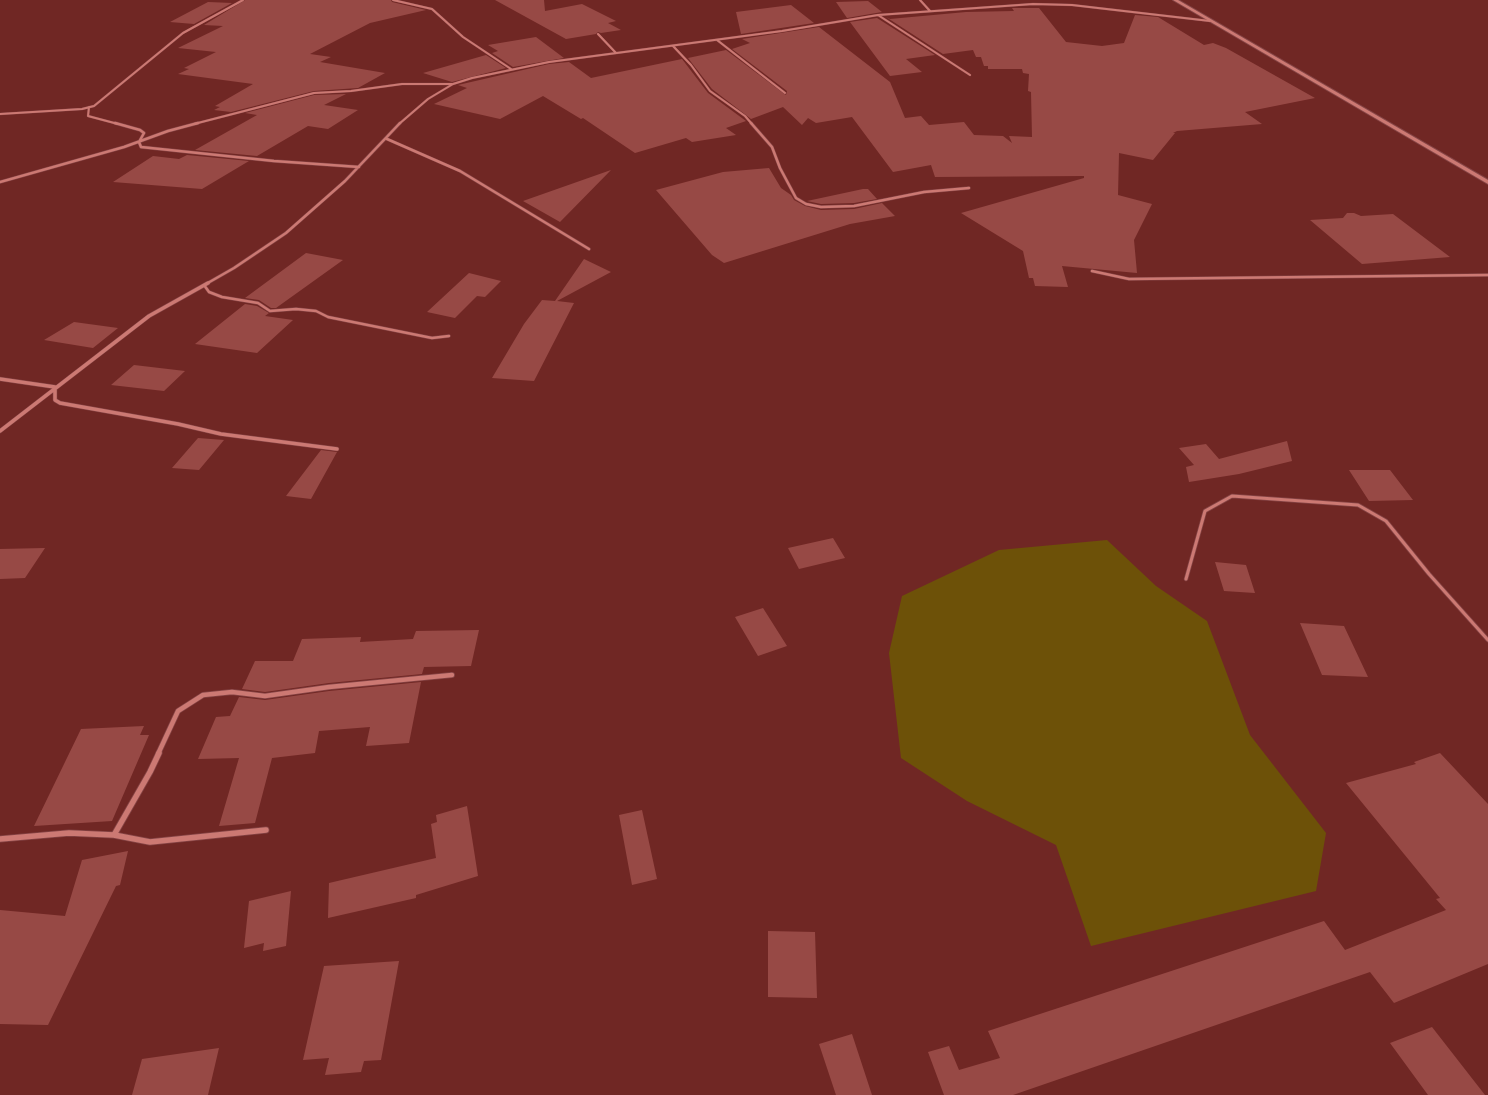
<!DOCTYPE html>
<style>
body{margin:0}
canvas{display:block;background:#702724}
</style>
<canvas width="1488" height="1095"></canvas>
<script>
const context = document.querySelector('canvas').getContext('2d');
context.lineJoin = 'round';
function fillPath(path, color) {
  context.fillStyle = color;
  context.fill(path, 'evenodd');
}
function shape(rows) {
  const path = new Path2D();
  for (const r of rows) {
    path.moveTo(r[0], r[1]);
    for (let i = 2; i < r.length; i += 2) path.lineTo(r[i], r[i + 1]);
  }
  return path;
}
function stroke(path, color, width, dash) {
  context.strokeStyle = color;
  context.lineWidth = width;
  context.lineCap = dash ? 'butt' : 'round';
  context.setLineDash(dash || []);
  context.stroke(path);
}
fillPath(shape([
 [1107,540,1156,586,1207,621,1250,735,1326,833,1316,891,1091,946,1056,845,967,801,901,758,889,653,902,596,999,550]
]), '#6d5108');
fillPath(shape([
 [245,0,391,0,392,2,426,10,370,23,310,54,331,57,320,62,385,73,358,88,314,91,231,112,214,110,220,107,215,106,253,84,178,74,189,69,184,68,216,52,178,48,223,26,204,25],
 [495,0,544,0,545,11,582,4,616,21,608,23,621,30,601,33,598,32,596,34,566,39],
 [868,1,882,12,847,18,836,2],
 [208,2,232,3,194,24,170,22],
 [791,5,814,23,741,34,736,12],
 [1012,8,1039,8,1066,42,1102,46,1124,43,1135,15,1158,17,1204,45,1213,43,1226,48,1315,98,1245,112,1262,124,1177,131,1173,133,1175,133,1153,160,1119,153,1118,195,1152,204,1134,240,1137,273,1062,266,1068,287,1035,286,1033,278,1029,278,1023,251,961,213,1084,178,1084,176,935,177,931,165,893,172,852,117,816,123,808,118,802,125,783,107,751,119,712,89,688,58,726,50,786,95,787,91,732,49,750,43,742,39,819,27,890,82,905,118,921,116,929,125,964,122,974,135,1003,136,1012,143,1009,136,1032,137,1031,92,1028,91,1029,74,1023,73,1022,69,988,69,988,66,984,66,981,57,976,57,973,50,943,54,886,17,890,19,966,12,1014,11],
 [877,18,935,55,906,59,922,72,890,76,850,22],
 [536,37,564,58,513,67,492,53,498,51,488,45],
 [486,55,506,68,452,82,423,73],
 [682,59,708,93,746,121,726,128,736,135,692,142,686,138,635,153,583,118,581,119,543,96,500,119,434,104,467,88,458,85,549,64,569,62,591,78],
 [346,94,324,105,358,110,328,129,308,126,257,156,195,150,257,115,245,113,314,95],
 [187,155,249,161,202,189,113,182,153,156,179,159],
 [769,168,781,188,791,195,794,200,805,206,821,210,854,209,882,203,895,216,850,224,724,263,712,255,656,190,723,172],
 [611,170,560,222,523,201],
 [863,189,868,189,877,199,854,203,821,204,807,201],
 [1347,213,1354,213,1361,216,1393,214,1450,257,1362,264,1310,220,1343,218],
 [306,253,343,260,276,308,271,308,259,300,245,298],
 [584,259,611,272,557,301,574,303,534,381,492,378,524,324,542,300,555,301],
 [469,273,501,281,485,297,477,296,455,318,427,312],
 [245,304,257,306,269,313,265,316,293,320,257,353,195,344],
 [74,322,118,328,93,348,44,340],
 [134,365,185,371,164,391,111,385],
 [198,438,224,440,199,470,172,468],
 [1287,441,1292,461,1239,474,1189,482,1186,467,1194,465,1179,448,1206,444,1219,459],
 [321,450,337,452,311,499,286,496],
 [1349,470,1390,470,1413,500,1369,501],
 [833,538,845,558,799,569,788,548],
 [45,548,25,578,0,579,0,549],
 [1215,562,1246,565,1255,593,1224,591],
 [763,608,787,646,758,656,735,617],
 [1300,623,1344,626,1368,677,1322,675],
 [479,630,471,666,424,667,422,674,329,683,265,692,242,689,255,661,293,661,302,639,361,637,360,642,413,639,416,631],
 [421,682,409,743,366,746,370,727,319,731,315,753,272,758,255,823,219,826,239,758,198,759,216,717,230,716,239,697,265,700,329,691],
 [144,726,140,735,149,735,112,821,34,826,81,729],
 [1440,753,1488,804,1488,964,1394,1003,1370,972,1013,1095,944,1095,928,1052,949,1046,959,1070,1000,1058,988,1031,1324,921,1345,950,1446,910,1436,899,1440,898,1346,783,1416,764,1414,762],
 [467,806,478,876,416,895,416,898,328,918,329,883,436,858,431,824,437,822,436,815],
 [642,810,657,879,632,885,619,815],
 [128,851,120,885,116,886,48,1025,0,1024,0,910,65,916,82,860],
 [291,891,286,946,263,951,264,943,244,948,249,901],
 [768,931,815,932,817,998,768,997],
 [399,961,381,1060,364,1061,361,1072,325,1075,329,1058,303,1060,324,966],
 [1432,1027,1485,1095,1428,1095,1390,1043],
 [852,1034,872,1095,836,1095,819,1044],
 [219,1048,208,1095,132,1095,142,1059]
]), '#974945');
const laneFar1 = shape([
 [204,285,209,292,222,297,258,303,270,311,296,309,316,311,328,317,432,338,449,336]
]);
const lane = shape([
 [1186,579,1205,511,1232,496,1358,505,1386,521,1429,574,1488,640]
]);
const streetFar4 = shape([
 [393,0,432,9,463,37,511,69],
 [920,0,930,11],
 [878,15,970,75],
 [598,34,616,53],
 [717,40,785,93],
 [673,46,691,65,710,91,745,116,752,124],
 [89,107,88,116,118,124],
 [0,114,82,109,94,106,183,33,243,0],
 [194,124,314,93,351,91,402,84,452,84],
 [399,124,428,99,453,84,472,78,549,62,782,31,878,15,1033,4,1072,5,1210,21]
]);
const streetFar3 = shape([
 [115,123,140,130,144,133,139,142,141,147,274,161,359,167],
 [751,123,772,147,780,168,796,198,806,204,821,207,854,206,924,192,969,188],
 [387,139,460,171,589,249],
 [0,182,124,147,168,131,198,123],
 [1092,271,1129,279,1488,275],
 [206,284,234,268,286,233,345,181,400,123]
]);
const streetFar2 = shape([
 [0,379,55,387,55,400,60,403,178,424,221,434,337,449],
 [0,431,149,316,208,283]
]);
const streetFar1 = shape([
 [158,754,178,711,203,695,232,692,265,696,329,687,452,675]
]);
const street = shape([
 [114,835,150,772,159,753],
 [0,839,69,833,114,835,150,842,266,830]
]);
const secondary = shape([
 [1173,0,1178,0,1488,180,1488,184,1173,0]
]);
stroke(laneFar1, '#854445', 3.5);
stroke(lane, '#854445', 4.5);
stroke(streetFar4, '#854445', 2.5);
stroke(streetFar3, '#854445', 3.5);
stroke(streetFar2, '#854445', 4.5);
stroke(streetFar1, '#854445', 6);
stroke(street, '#854445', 7);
stroke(secondary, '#854445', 2);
stroke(laneFar1, '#cc7973', 2.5);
stroke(lane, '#cc7973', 3);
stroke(streetFar4, '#cc7973', 2);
stroke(streetFar3, '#cc7973', 2.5);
stroke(streetFar2, '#cc7973', 3.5);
stroke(streetFar1, '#cc7973', 4.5);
stroke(street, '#cc7973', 5.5);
fillPath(secondary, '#cc7973');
</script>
